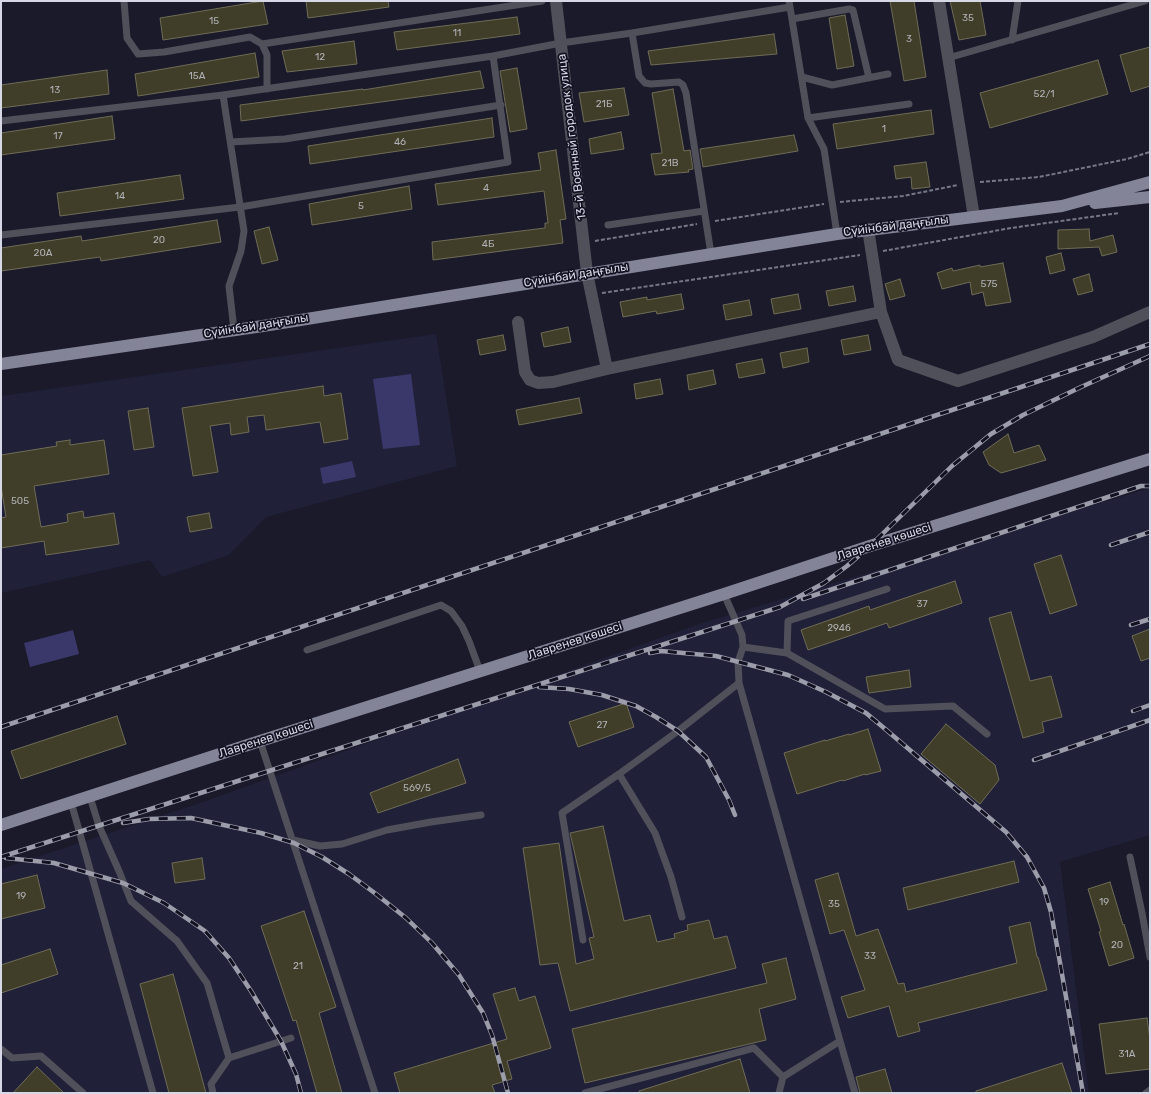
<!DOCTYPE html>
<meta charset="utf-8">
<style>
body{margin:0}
#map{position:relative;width:1151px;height:1094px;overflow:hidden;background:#1a1a2b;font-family:Rubik,sans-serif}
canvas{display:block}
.frame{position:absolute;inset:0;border:2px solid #d7d8e5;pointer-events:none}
</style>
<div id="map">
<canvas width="1151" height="1094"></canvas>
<div class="frame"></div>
</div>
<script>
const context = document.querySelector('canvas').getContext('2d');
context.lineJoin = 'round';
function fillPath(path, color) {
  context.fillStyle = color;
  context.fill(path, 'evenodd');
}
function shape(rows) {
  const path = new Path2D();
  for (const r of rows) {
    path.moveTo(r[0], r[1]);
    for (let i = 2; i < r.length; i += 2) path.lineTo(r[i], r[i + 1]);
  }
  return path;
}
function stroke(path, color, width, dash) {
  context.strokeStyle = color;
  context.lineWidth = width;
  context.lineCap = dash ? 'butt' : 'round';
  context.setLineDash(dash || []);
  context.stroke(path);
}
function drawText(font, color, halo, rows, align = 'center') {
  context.font = font + ' Rubik,sans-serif';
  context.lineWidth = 3.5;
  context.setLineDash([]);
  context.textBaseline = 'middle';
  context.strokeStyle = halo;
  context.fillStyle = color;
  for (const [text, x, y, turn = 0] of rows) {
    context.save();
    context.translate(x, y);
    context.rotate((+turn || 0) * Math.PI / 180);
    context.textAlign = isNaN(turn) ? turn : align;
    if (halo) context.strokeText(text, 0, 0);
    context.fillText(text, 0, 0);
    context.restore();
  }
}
fillPath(shape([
 [436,334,457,466,266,517,229,555,162,577,150,560,1,593,1,396],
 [1150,488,1150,835,1060,862,1089,1093,1,1093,1,869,203,802,699,624]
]), '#202038');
fillPath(shape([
 [411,374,420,445,383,449,373,379],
 [352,461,356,477,323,484,320,468],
 [73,630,79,654,30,667,24,643]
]), '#3a386a');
const building = shape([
 [263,1,268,24,163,40,160,18,263,1],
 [306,1,388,1,389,7,308,18,306,1],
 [890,1,914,1,926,77,904,81,890,1],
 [950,1,980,1,986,35,959,40,950,1],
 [845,15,854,66,837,69,829,18,845,15],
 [517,17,520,34,397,50,394,32,517,17],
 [774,34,777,54,651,65,648,51,774,34],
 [354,41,357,64,287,72,282,51,354,41],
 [1150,47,1150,86,1131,92,1120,55,1150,47],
 [255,53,259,77,138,96,135,74,255,53],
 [1098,60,1108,94,990,128,980,93,1098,60],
 [517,68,527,129,510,132,500,71,517,68],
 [107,70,109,94,1,108,1,85,107,70],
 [480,71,484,88,241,121,240,105,363,89,363,90,480,71],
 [624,88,629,115,584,122,579,93,624,88],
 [673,89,684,151,690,150,693,169,688,170,689,172,655,175,651,154,662,153,652,93,673,89],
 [931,110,934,134,837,149,833,124,931,110],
 [112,116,115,139,1,155,1,133,112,116],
 [492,118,494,137,310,164,308,146,492,118],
 [621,132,624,149,591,154,589,139,621,132],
 [794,135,798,151,703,167,700,149,794,135],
 [556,150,566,219,560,220,563,243,433,260,432,242,545,228,545,223,548,223,544,191,438,205,435,184,541,170,538,153,556,150],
 [926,162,930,187,912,189,911,177,896,179,894,166,926,162],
 [180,175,184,199,60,216,57,193,180,175],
 [409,186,412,209,312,225,309,204,409,186],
 [217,220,221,242,101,261,100,257,1,271,1,248,81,236,82,241,217,220],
 [269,227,278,260,262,264,254,231,269,227],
 [1089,229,1090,241,1113,235,1117,252,1102,256,1099,247,1058,249,1058,230,1089,229],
 [1061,253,1065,270,1050,274,1046,257,1061,253],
 [1003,263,1011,302,986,306,983,292,972,295,970,282,942,289,937,273,952,268,953,271,980,265,980,267,1003,263],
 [1089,274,1093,291,1078,295,1073,279,1089,274],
 [900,279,905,296,890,300,885,284,900,279],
 [853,286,856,301,829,306,826,291,853,286],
 [681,294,684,309,657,314,656,311,623,317,620,302,647,297,647,300,681,294],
 [798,294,801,309,774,314,771,299,798,294],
 [749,300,752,315,726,320,723,305,749,300],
 [568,327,571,342,544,347,541,333,568,327],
 [503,335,506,350,480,355,477,340,503,335],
 [868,335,871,350,844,355,841,340,868,335],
 [807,348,809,362,783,368,780,353,807,348],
 [762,359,765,373,739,378,736,364,762,359],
 [713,370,716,384,689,390,687,375,713,370],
 [660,379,663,394,636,399,634,384,660,379],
 [323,386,324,396,341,393,348,439,324,443,320,422,266,430,264,415,247,417,249,432,231,435,230,423,210,426,218,472,193,476,182,408,323,386],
 [579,398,582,413,519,425,516,410,579,398],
 [148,408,154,447,134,450,128,411,148,408],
 [1008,434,1014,453,1039,445,1046,460,1001,473,989,465,983,452,1008,434],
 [70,440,70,445,104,440,109,474,34,486,41,527,68,522,67,514,83,511,84,518,114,513,119,544,46,555,44,541,1,548,1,518,6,517,1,486,1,455,57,446,56,442,70,440],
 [209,513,212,528,190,532,187,517,209,513],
 [1061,555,1077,605,1050,614,1034,564,1061,555],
 [955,581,962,603,889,628,887,623,808,650,801,630,869,606,870,610,955,581],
 [1011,612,1030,681,1051,676,1062,717,1042,722,1044,732,1023,738,989,618,1011,612],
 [1150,629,1150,658,1141,661,1132,636,1150,629],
 [909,670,911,687,869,693,866,677,909,670],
 [626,703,634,727,578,747,569,722,626,703],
 [117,716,126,744,21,779,11,751,117,716],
 [946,724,995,765,999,780,980,804,921,754,946,724],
 [868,729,881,771,865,775,865,774,843,781,842,780,797,794,784,753,825,740,825,741,849,734,849,735,868,729],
 [458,759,466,783,378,813,370,793,458,759],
 [603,826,624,921,650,915,657,942,675,938,674,934,688,930,687,925,709,920,714,939,727,936,736,968,570,1011,558,963,540,965,523,848,559,843,576,964,594,959,589,938,594,937,570,833,603,826],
 [202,858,205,879,175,883,172,863,202,858],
 [1014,861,1019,882,908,910,903,888,1014,861],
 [838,873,856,936,878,929,898,984,904,983,906,992,1017,963,1009,927,1030,922,1037,957,1038,957,1047,990,918,1023,920,1031,898,1037,889,1006,848,1018,841,997,865,990,844,930,830,934,815,880,838,873],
 [37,875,45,908,1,919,1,884,37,875],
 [1110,882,1123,925,1124,924,1134,958,1109,966,1099,932,1101,931,1088,889,1110,882],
 [304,911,336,1007,319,1013,342,1093,317,1093,296,1020,293,1021,261,926,304,911],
 [50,949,58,974,1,993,1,965,50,949],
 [786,958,796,999,759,1009,766,1040,585,1083,572,1029,767,983,762,964,786,958],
 [173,974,206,1093,169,1093,140,984,173,974],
 [515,988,519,1001,535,996,551,1048,507,1061,512,1079,492,1085,495,1093,400,1093,394,1073,507,1039,493,994,515,988],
 [1147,1018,1150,1039,1150,1069,1106,1074,1099,1024,1147,1018],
 [740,1059,750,1093,639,1093,639,1091,740,1059],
 [1062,1063,1072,1093,976,1093,976,1091,1062,1063],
 [37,1067,64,1093,13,1093,37,1067],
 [885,1069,892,1093,860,1093,856,1077,885,1069]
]);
fillPath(building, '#403d28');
stroke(building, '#6f6c56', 1);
stroke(shape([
 [980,182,1039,177,1127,159,1150,152],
 [840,202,903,196,958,185],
 [715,221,824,204],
 [595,241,697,224],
 [883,251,1011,228,1119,213],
 [602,293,860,255]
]), '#777887', 2, [4, 2]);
stroke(shape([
 [124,1,127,38,138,54,164,52,250,37,262,44,267,55,267,89],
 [789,1,808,118,824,149,837,234],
 [792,19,849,9,853,10,869,78],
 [632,33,639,76,645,83,651,84,679,82,683,85,686,93,711,254],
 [1012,40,1018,1],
 [262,44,542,1],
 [948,58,1145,1],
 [802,77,832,85,888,74],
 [808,118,909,104],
 [1,121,223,95],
 [231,142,285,139,501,105],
 [608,225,704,211],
 [1,235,240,207,508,162,493,56],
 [234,330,229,286,241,251,244,231,223,95,493,56,561,43,632,33,790,7],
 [724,594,742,635,743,647,738,662,739,683,840,1041,783,1077,779,1093],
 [743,647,787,653,885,709,953,706,987,734],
 [307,650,441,605,451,611,462,626,469,641,480,671],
 [787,653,788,621,887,589],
 [260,741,375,1093],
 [619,774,655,833,671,877,682,917],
 [90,797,99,826,119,871,131,901,177,941,207,983,229,1058],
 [71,802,153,1093],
 [293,840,320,846,342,844,387,830,431,822,481,815],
 [1130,857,1142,913,1150,957],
 [583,940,562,813,619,774,678,731,739,683],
 [840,1041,855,1093],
 [1,1049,12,1058,41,1056,83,1093],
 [213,1093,211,1084,229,1058,291,1038],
 [585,1093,754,1048,783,1077],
 [1146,1093,1150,1090]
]), '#4f5059', 7);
stroke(shape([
 [556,1,587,273,607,369,881,312,868,229],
 [939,1,974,217],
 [881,312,898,360,958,381,1093,337,1150,312],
 [518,322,525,372,530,380,538,383,553,382,607,369]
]), '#4f5059', 12);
stroke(shape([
 [1095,203,1150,197],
 [1,364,263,326,837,234,1062,206,1150,182],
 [1,825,260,741,724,594,870,546,1150,459]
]), '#838497', 12);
const rail = shape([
 [1111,545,1150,532],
 [803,599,1141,486,1150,486],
 [1131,625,1150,619],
 [650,653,661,651,716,656,788,675,826,692,866,713,884,728,1006,832,1027,857,1044,888,1051,912,1083,1093],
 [539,687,569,689,602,695,636,706,656,717,678,731,706,757,729,800,735,815],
 [1133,711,1150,705],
 [1,727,1150,344],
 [1034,760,1150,720],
 [123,823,149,819,191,818,261,833,294,843,322,857,349,874,376,894,406,918,432,943,459,975,483,1013,492,1035,508,1093],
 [1,857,780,607,824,583,847,566,870,546,952,466,991,434,1023,415,1081,387,1150,356],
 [6,858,54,863,123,883,164,903,205,931,229,958,251,991,281,1041,296,1074,301,1093]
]);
stroke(rail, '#9c9dab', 4.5);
stroke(rail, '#111121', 3, [9]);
drawText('10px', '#b1b1b6', null, [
 ["35",968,18],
 ["15",214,21],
 ["11",457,33],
 ["3",909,39],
 ["12",320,57],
 ["15А",197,76],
 ["13",55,90],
 ["52/1",1044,94],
 ["21Б",604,104],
 ["1",884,129],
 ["17",58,136],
 ["46",400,142],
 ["21В",670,163],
 ["4",486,188],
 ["14",120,196],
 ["5",361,206],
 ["20",159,240],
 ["4Б",488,244],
 ["20А",43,253],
 ["575",989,284],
 ["505",20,501],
 ["37",922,604],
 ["294б",839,628],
 ["27",602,725],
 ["569/5",417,788],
 ["19",21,896],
 ["19",1104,902],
 ["35",834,904],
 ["20",1117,945],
 ["33",870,956],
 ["21",298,966],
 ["31А",1127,1054]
]);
drawText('12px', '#d7d8e5', '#111121', [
 ["13-й Военный городок улица",572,137,-97],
 ["Сүйінбай даңғылы",896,226,-7],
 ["Сүйінбай даңғылы",576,275,-9],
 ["Сүйінбай даңғылы",256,326,-9],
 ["Лавренев көшесі",884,542,-18],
 ["Лавренев көшесі",575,641,-18],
 ["Лавренев көшесі",266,739,-18]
]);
</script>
